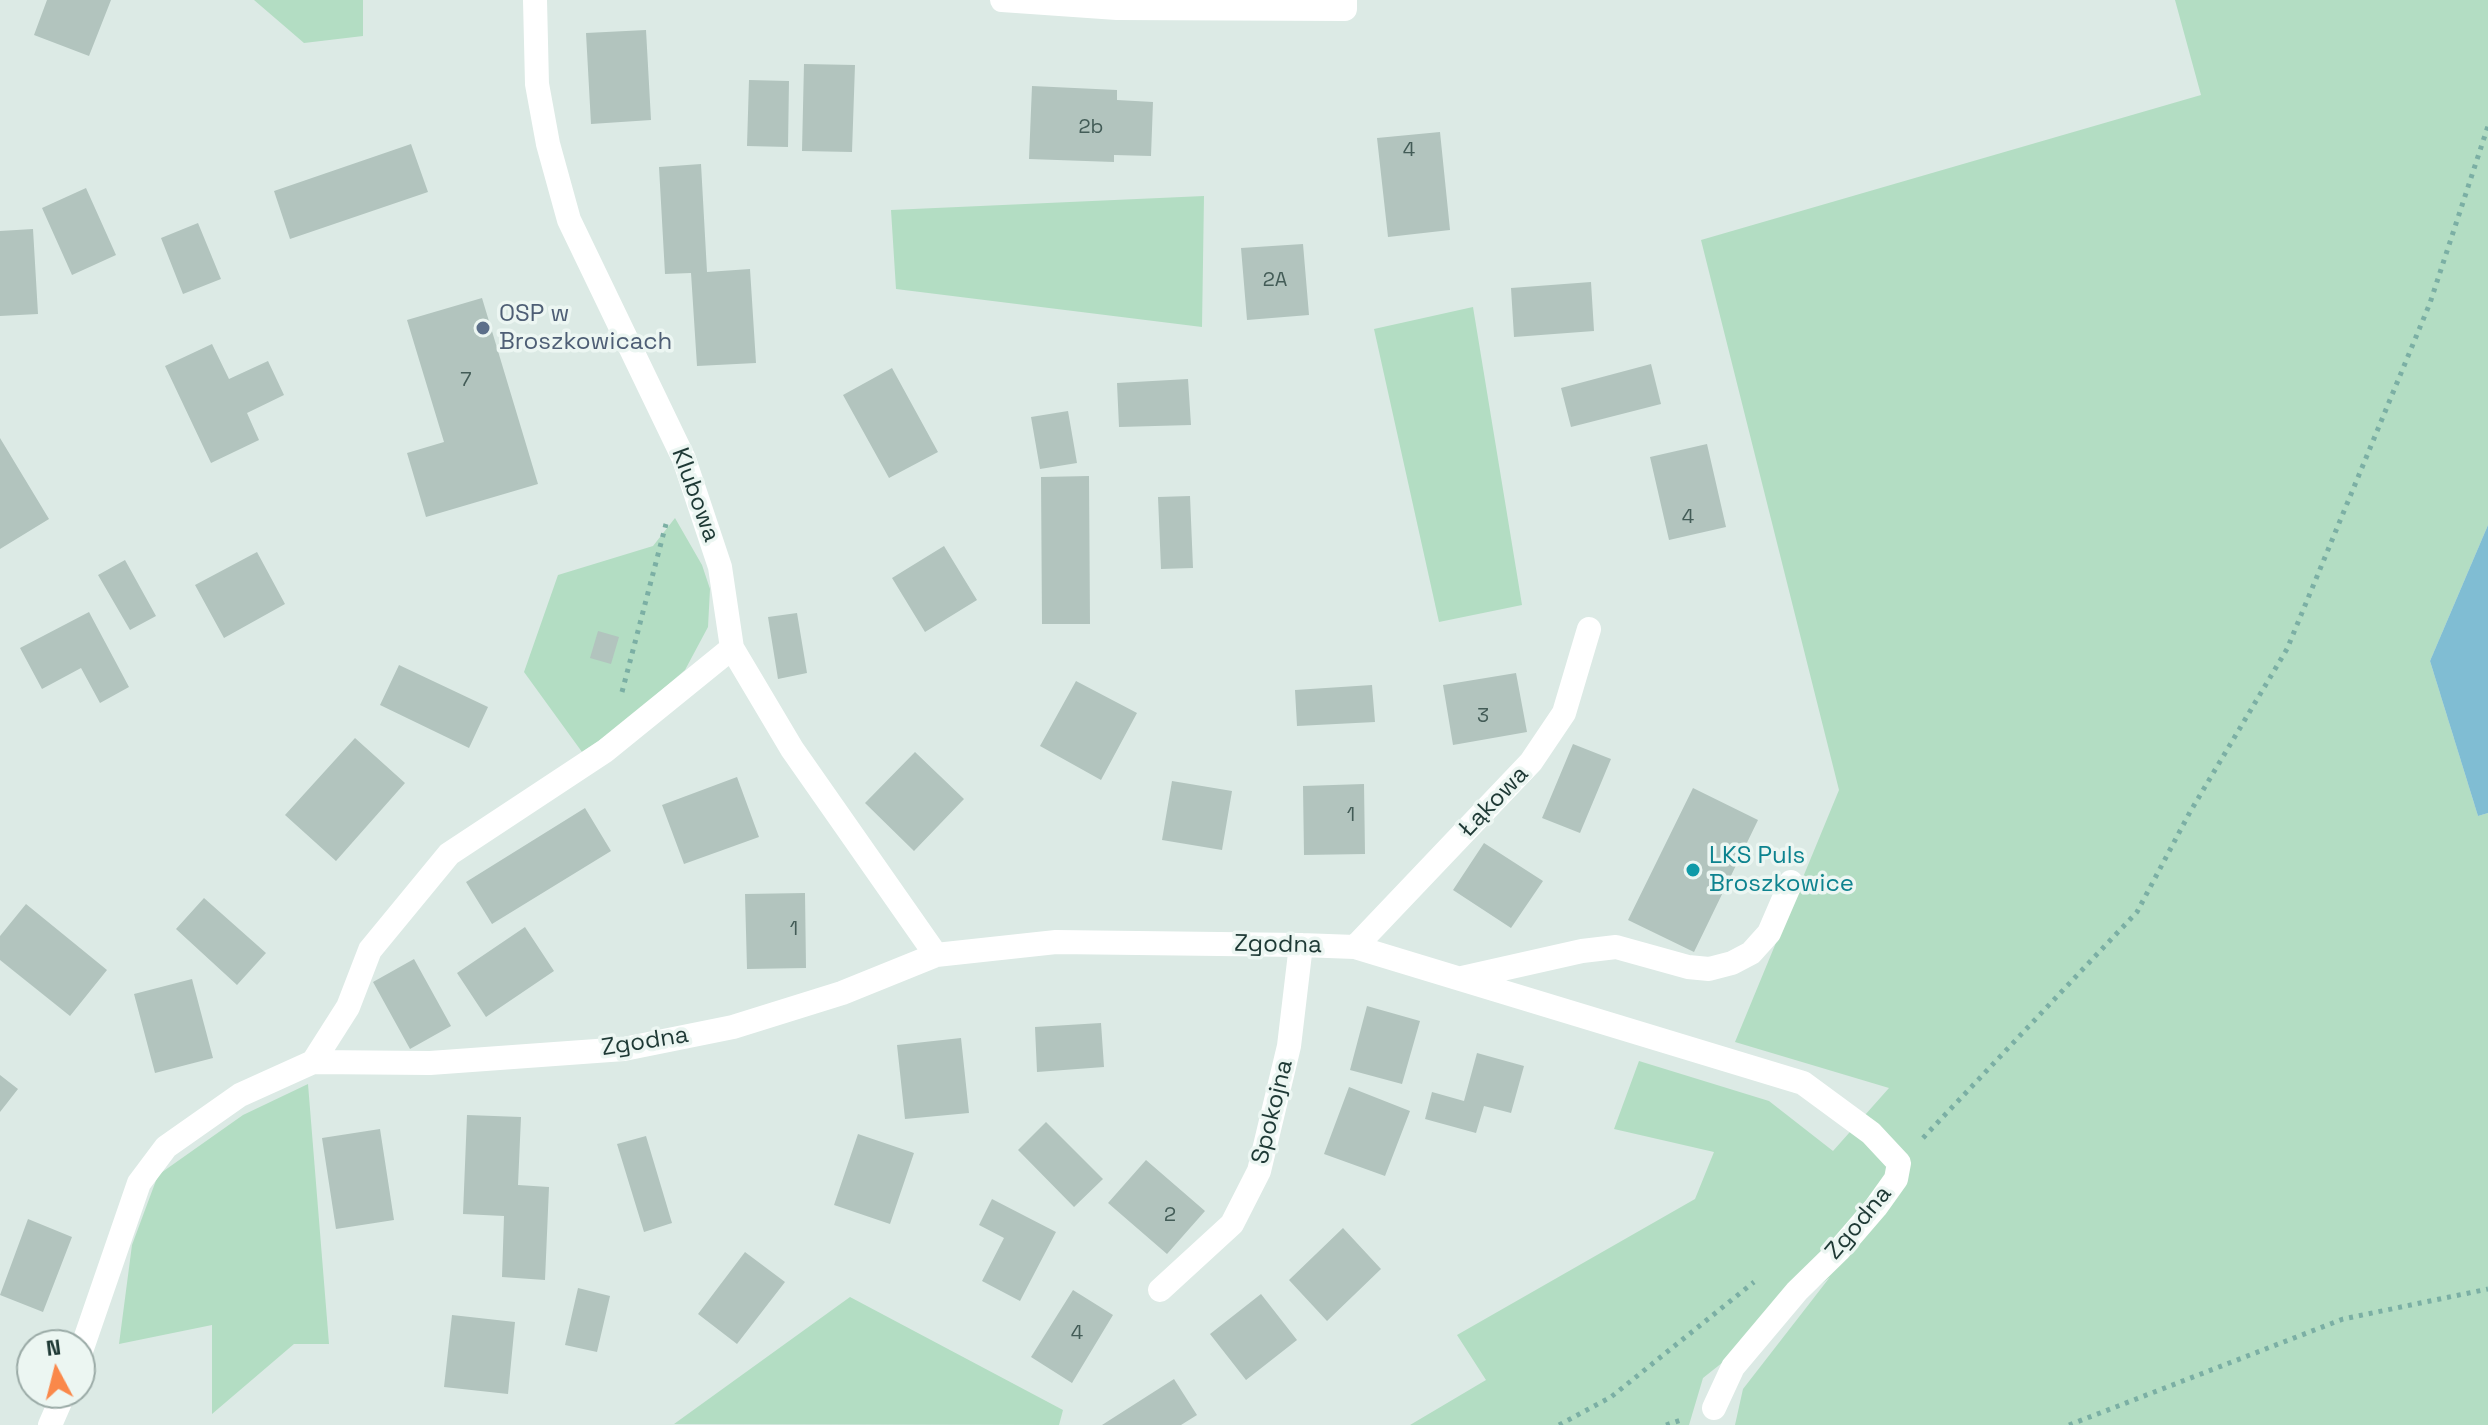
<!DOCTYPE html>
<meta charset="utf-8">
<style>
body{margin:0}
#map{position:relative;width:2488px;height:1425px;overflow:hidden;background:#dceae5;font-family:"Space Grotesk",sans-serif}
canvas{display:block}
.north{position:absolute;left:16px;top:1329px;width:80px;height:80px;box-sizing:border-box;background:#ecf6f2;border:2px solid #9aaaa6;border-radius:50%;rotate:353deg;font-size:22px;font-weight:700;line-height:32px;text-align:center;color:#1e3935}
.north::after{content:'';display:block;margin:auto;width:28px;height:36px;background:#fa884a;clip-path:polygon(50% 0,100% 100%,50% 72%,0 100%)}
</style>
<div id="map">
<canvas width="2488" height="1425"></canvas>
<div class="north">N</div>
</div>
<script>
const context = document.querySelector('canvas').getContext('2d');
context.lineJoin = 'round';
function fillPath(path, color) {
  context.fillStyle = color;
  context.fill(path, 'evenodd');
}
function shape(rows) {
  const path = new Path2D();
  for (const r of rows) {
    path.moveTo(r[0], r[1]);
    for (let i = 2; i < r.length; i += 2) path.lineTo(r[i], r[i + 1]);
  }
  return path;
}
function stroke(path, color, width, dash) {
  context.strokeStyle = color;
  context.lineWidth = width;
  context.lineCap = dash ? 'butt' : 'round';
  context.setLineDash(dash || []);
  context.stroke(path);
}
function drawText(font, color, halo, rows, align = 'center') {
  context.font = font + ' "Space Grotesk",sans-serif';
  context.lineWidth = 7;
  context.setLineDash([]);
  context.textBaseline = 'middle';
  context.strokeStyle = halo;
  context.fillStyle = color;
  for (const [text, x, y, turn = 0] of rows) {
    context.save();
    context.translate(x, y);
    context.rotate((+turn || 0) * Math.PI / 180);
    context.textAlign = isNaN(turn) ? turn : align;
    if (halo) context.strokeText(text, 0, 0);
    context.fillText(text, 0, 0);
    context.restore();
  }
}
fillPath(shape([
 [254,0,363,0,363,36,304,43],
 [2175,0,2488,0,2488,525,2430,661,2478,816,2488,813,2488,1425,1735,1425,1743,1389,1830,1277,1703,1378,1689,1425,1410,1425,1486,1380,1457,1335,1695,1199,1714,1152,1614,1129,1639,1061,1769,1101,1833,1151,1889,1088,1735,1042,1839,790,1701,240,2201,95],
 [1204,196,1202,327,896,289,891,210],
 [1473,307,1522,605,1439,622,1374,329],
 [675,518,702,565,710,589,708,627,685,670,618,728,582,752,524,672,558,575,653,546],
 [308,1084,329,1344,294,1344,212,1414,212,1325,119,1344,132,1245,158,1175,243,1115],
 [850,1297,1063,1410,1059,1425,674,1424]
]), '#b3ddc3');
fillPath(shape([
 [2488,525,2488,813,2478,816,2430,661]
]), '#80bdd3');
fillPath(shape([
 [47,0,111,0,89,56,34,35],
 [646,30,651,120,591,124,586,33],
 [804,64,855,65,852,152,802,151],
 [749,80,789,81,788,147,747,146],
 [1032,86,1117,90,1117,100,1153,102,1151,156,1114,155,1114,162,1029,159],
 [1440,132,1450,230,1388,237,1377,138],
 [411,144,428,192,290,239,274,191],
 [701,164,707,272,750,269,756,363,697,366,691,273,665,274,659,167],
 [86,188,116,255,72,275,42,208],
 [198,223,221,279,183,294,161,238],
 [33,229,38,314,0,316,0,231],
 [1303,244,1309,315,1247,320,1241,248],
 [1591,282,1594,331,1514,337,1511,288],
 [482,298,538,484,426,517,407,453,444,442,407,320],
 [212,344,229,379,268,361,284,395,247,413,259,440,211,463,165,366],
 [1651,364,1661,404,1571,427,1561,388],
 [892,368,938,452,889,478,843,395],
 [1188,379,1191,425,1119,427,1117,383],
 [1068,411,1077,463,1040,469,1031,417],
 [0,438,49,519,0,549],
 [1707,444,1726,527,1669,540,1650,457],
 [1089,476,1090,624,1042,624,1041,477],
 [1190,496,1193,568,1161,569,1158,497],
 [944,546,977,600,925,632,892,578],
 [257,552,285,604,224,638,195,585],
 [125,560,156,616,130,630,98,575],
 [89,612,129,687,100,703,81,668,42,689,20,648],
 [797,613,807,673,778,679,768,617],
 [598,631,619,637,611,664,590,658],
 [399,665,488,707,469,748,380,705],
 [1516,673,1527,732,1453,745,1443,685],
 [1076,681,1137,713,1101,780,1040,746],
 [1372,685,1375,722,1297,726,1295,690],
 [355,738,405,783,336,861,285,815],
 [1573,744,1611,759,1580,833,1542,818],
 [915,752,964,799,914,851,865,803],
 [737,777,759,837,684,864,662,805],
 [1172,781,1232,791,1222,850,1162,840],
 [1364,784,1365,854,1304,855,1303,786],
 [1693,788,1758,820,1694,952,1628,920],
 [585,808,611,851,492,924,466,882],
 [1484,843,1543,881,1511,928,1453,890],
 [805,893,806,968,747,969,745,894],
 [204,898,266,953,237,985,176,929],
 [26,904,107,970,70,1016,0,960,0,936],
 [525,927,554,971,486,1017,457,973],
 [414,959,451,1026,410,1049,373,982],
 [192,979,213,1058,155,1073,134,994],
 [1367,1006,1420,1021,1402,1084,1350,1070],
 [1101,1023,1104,1067,1037,1072,1035,1027],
 [961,1038,969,1113,905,1119,897,1045],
 [1477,1053,1524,1066,1511,1113,1484,1106,1476,1133,1425,1119,1432,1092,1464,1101],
 [0,1075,18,1089,0,1112],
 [1349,1087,1410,1111,1385,1176,1324,1154],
 [467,1115,521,1117,518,1185,549,1187,545,1280,502,1277,504,1216,463,1214],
 [1046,1122,1103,1179,1074,1207,1018,1150],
 [380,1129,394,1220,336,1229,322,1138],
 [858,1134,914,1153,890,1224,834,1205],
 [646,1136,672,1223,644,1232,617,1144],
 [1146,1160,1205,1211,1167,1254,1108,1203],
 [992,1199,1056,1232,1020,1301,982,1281,1004,1238,979,1225],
 [28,1219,72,1237,43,1312,0,1295],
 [1343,1228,1381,1269,1327,1321,1289,1280],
 [745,1252,785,1282,737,1344,698,1314],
 [578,1288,610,1296,597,1352,565,1345],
 [1073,1290,1113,1315,1072,1383,1031,1357],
 [1261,1294,1297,1340,1246,1380,1210,1334],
 [452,1315,515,1322,508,1394,444,1387],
 [1174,1379,1197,1415,1181,1425,1102,1425]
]), '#b2c4be');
stroke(shape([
 [622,692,666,524],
 [1923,1138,2137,912,2190,812,2287,649,2430,303,2488,126],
 [1559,1425,1611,1397,1754,1282],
 [1666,1425,1684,1419],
 [2069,1425,2343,1319,2488,1289]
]), '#7bafa4', 5, [4, 6]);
stroke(shape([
 [535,0,537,84,548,144,569,220,684,459,720,567,732,648,792,749,936,955],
 [1002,0,1117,8,1345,9,1345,0],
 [1355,947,1531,762,1564,713,1589,629],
 [1462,978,1582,951,1616,947,1688,967,1709,969,1732,963,1751,953,1769,933,1791,882],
 [313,1062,348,1007,370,950,449,854,605,751,732,648],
 [1160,1290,1232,1224,1259,1171,1289,1046,1301,945],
 [80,1354,139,1183,166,1147,240,1095,313,1062,430,1063,624,1049,733,1027,842,993,936,955,1056,942,1301,945,1355,947,1803,1083,1871,1133,1899,1163,1896,1179,1876,1207,1839,1250,1797,1291,1733,1367,1714,1408],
 [50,1425,64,1393]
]), '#fff', 24);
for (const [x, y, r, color] of [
 [483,328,8,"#5c6f8a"],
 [1693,870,8,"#0f9aa8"]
]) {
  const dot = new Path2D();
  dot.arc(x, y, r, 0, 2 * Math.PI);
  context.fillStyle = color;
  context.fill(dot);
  stroke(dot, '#ecf6f2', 3);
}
drawText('20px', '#435c57', null, [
 ["2b",1091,128],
 ["4",1409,151],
 ["2A",1275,281],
 ["7",466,381],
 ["4",1688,518],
 ["3",1483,717],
 ["1",1351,816],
 ["1",794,930],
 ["2",1170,1216],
 ["4",1077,1334]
]);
drawText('24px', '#4e5e75', '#ecf6f2', [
 ["OSP w",499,314],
 ["Broszkowicach",499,342]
], 'left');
drawText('24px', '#1e3935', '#ecf6f2', [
 ["Klubowa",695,495,70],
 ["Łąkowa",1494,802,-46],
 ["Zgodna",1278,945,1],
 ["Zgodna",645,1042,-9],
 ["Spokojna",1273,1112,-76],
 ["Zgodna",1859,1223,-50]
]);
drawText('24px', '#0d838f', '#ecf6f2', [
 ["LKS Puls",1709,856],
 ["Broszkowice",1709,884]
], 'left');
</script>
